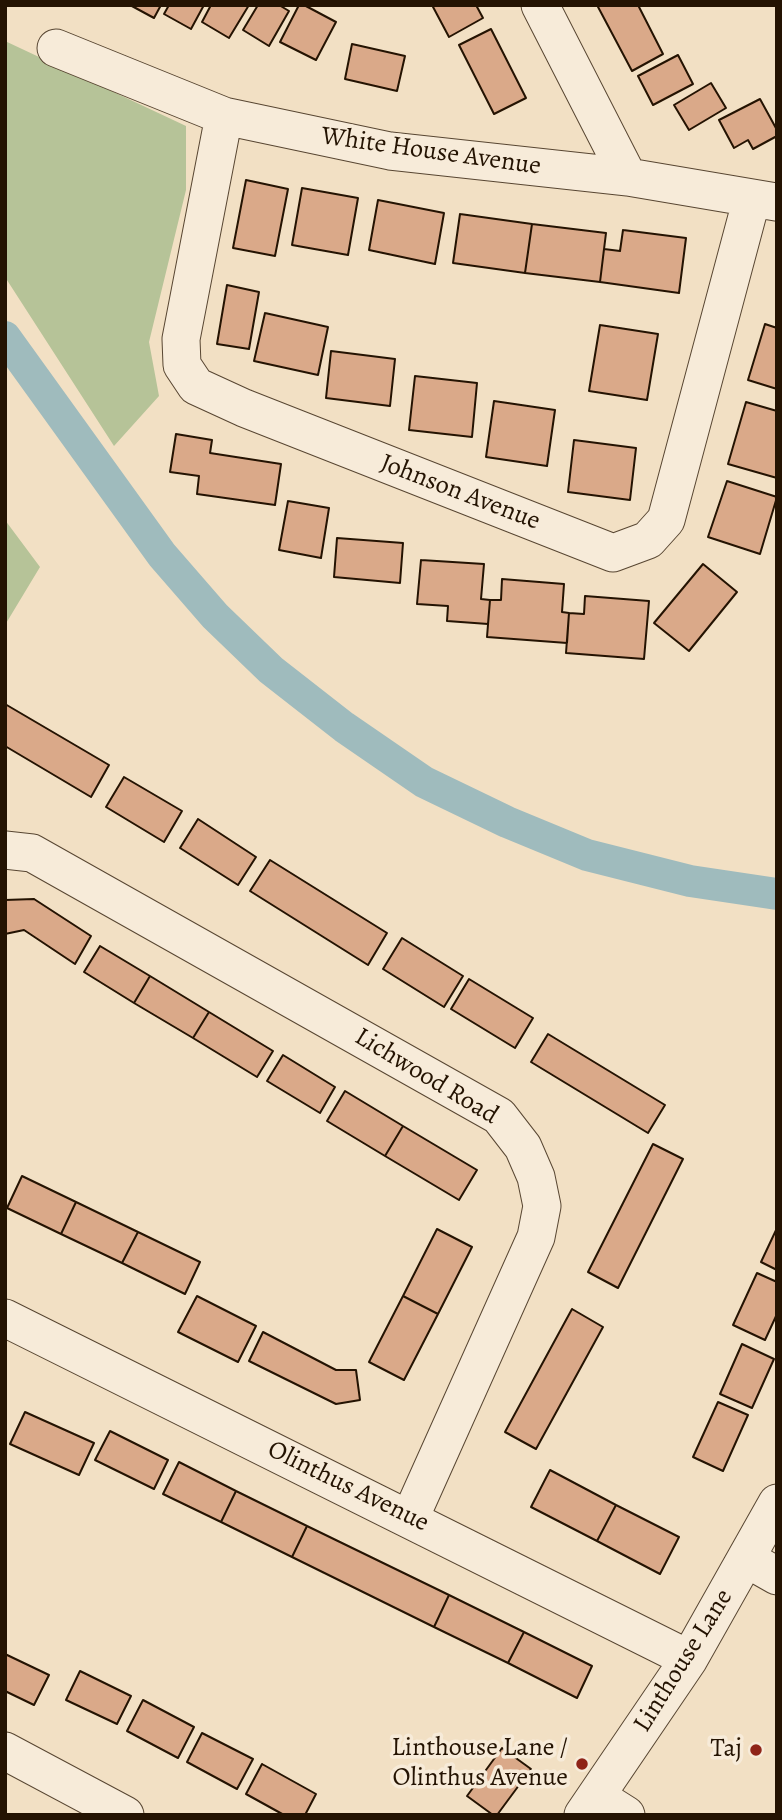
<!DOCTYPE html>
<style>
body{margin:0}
#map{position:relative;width:782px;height:1820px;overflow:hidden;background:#f2e0c4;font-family:Alegreya,serif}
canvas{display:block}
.frame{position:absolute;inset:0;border:7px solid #241302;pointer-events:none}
</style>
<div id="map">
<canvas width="782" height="1820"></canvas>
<div class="frame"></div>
</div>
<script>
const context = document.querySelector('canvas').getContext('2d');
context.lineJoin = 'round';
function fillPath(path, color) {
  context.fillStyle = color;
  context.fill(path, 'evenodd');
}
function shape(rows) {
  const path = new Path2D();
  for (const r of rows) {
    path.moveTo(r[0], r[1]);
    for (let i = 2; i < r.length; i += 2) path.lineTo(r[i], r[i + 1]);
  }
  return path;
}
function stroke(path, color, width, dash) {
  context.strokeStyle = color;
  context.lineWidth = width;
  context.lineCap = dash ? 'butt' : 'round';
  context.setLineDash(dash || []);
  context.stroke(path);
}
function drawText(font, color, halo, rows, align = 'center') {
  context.font = font + ' Alegreya,serif';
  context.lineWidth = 7;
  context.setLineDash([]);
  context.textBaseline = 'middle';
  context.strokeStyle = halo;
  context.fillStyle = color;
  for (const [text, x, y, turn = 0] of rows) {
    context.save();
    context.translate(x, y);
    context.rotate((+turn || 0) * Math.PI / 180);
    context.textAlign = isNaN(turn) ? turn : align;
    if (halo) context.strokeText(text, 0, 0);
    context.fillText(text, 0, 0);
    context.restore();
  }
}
fillPath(shape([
 [5,41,186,126,186,190,149,342,159,396,114,446,5,277],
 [5,520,40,567,5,625]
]), '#b6c398');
stroke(shape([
 [5,337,162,555,215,616,271,670,344,727,424,782,507,822,587,855,690,881,777,894]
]), '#9fbbbd', 32);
const building = shape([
 [130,5,161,5,154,18,130,5],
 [169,5,204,5,191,29,164,14,169,5],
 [211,5,249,5,229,38,202,22,211,5],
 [258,5,279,5,289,11,269,46,243,30,258,5],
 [299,5,304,5,336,22,316,60,280,42,299,5],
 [432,5,476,5,483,18,449,37,432,5],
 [597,5,638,5,663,54,632,71,597,5],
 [491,29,526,98,494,114,459,45,491,29],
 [352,44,405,56,397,91,345,79,352,44],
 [678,55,693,84,653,105,638,76,678,55],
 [711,83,726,108,689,130,674,105,711,83],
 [760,99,777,130,777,136,753,149,748,140,734,148,719,120,760,99],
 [246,180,288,189,275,256,233,248,246,180],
 [302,188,358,198,348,255,292,245,302,188],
 [378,200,444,213,435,264,369,250,378,200],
 [460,214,532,224,525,273,453,263,460,214],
 [532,224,606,233,600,282,525,273,532,224],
 [623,230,686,238,679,293,600,282,604,249,620,251,623,230],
 [227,285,259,292,249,349,217,344,227,285],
 [265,313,328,327,318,375,254,361,265,313],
 [765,324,777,328,777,389,748,380,765,324],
 [600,325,658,334,647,400,589,391,600,325],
 [331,351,395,359,390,406,326,398,331,351],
 [415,376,477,383,472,437,409,430,415,376],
 [494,401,555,410,547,466,486,457,494,401],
 [746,402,777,411,777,478,728,464,746,402],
 [176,434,212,440,210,453,281,464,275,505,197,494,199,476,170,472,176,434],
 [574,440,636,448,630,500,568,492,574,440],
 [727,481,777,497,760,554,708,537,727,481],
 [288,501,329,508,321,558,279,550,288,501],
 [337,538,403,543,400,583,334,577,337,538],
 [421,560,484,564,481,599,490,600,488,624,447,621,448,606,417,604,421,560],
 [703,564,737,592,689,651,654,623,703,564],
 [502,579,564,584,562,612,569,613,567,643,487,637,490,600,501,600,502,579],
 [585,596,649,601,644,659,566,653,569,613,584,614,585,596],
 [5,704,109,765,91,797,5,746,5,704],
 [124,777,182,811,164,842,106,807,124,777],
 [198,819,256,857,238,885,180,848,198,819],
 [270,860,387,933,368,965,250,891,270,860],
 [34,899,91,936,75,964,24,930,5,934,5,900,34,899],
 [402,938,463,976,444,1007,383,969,402,938],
 [100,946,150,976,134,1003,84,972,100,946],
 [150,976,209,1012,193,1038,134,1003,150,976],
 [469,979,533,1018,515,1048,451,1009,469,979],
 [209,1012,273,1051,257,1077,193,1038,209,1012],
 [548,1034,665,1105,648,1133,531,1062,548,1034],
 [283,1055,335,1087,320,1113,267,1081,283,1055],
 [345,1091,403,1126,385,1156,327,1121,345,1091],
 [403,1126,477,1170,459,1200,385,1156,403,1126],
 [653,1144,683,1159,618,1288,588,1272,653,1144],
 [22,1176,76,1202,61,1234,7,1208,22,1176],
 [76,1202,138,1232,122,1263,61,1234,76,1202],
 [777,1228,777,1270,761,1262,777,1228],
 [437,1229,472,1247,438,1314,403,1296,437,1229],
 [138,1232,200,1262,185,1294,122,1263,138,1232],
 [757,1273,777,1282,777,1314,765,1340,733,1325,757,1273],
 [197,1296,256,1326,238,1362,178,1332,197,1296],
 [403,1296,438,1314,404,1380,369,1362,403,1296],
 [572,1309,603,1327,536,1449,505,1432,572,1309],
 [263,1332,336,1370,356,1370,360,1400,336,1404,249,1361,263,1332],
 [742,1344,774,1359,752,1408,720,1394,742,1344],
 [718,1402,748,1415,723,1471,693,1457,718,1402],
 [25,1412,94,1443,79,1475,10,1444,25,1412],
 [110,1431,168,1460,154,1489,95,1460,110,1431],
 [179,1462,236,1491,221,1522,163,1494,179,1462],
 [550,1470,616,1505,597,1541,531,1507,550,1470],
 [236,1491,307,1526,292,1557,221,1522,236,1491],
 [616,1505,679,1537,660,1574,597,1541,616,1505],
 [307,1526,449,1595,434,1627,292,1557,307,1526],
 [449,1595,524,1632,508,1663,434,1627,449,1595],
 [524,1632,592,1666,577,1698,508,1663,524,1632],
 [5,1654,49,1675,34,1705,5,1691,5,1654],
 [80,1671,131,1696,117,1724,66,1700,80,1671],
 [143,1700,194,1727,178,1758,127,1731,143,1700],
 [202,1733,253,1759,237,1789,187,1762,202,1733],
 [502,1748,531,1769,497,1815,493,1815,467,1796,502,1748],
 [262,1764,316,1794,305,1815,284,1815,246,1794,262,1764]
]);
fillPath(building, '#daa989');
stroke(building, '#241302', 2);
const minor = shape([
 [540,5,628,177],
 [56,48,224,116,390,151,628,177,776,202],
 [224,116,181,339,182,365,196,386,244,408,613,553,648,540,666,520,752,198],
 [5,850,32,853,499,1116,523,1147,536,1177,542,1206,536,1237,410,1518],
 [5,1318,689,1659],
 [747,1559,777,1576],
 [5,1751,125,1815],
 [596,1796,626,1815],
 [583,1815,689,1659,777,1503]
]);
stroke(minor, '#584632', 39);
stroke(minor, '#f7ebd9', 37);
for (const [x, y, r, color] of [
 [756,1750,7,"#8f2418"],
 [582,1764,7,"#8f2418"]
]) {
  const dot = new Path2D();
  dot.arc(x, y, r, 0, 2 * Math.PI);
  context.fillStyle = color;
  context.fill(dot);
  stroke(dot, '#f7ebd9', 2.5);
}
drawText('26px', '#241302', '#f7ebd9', [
 ["White House Avenue",431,152,8],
 ["Johnson Avenue",460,493,21],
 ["Lichwood Road",426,1077,31],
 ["Olinthus Avenue",348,1487,26],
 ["Linthouse Lane",684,1661,-58]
]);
drawText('26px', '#241302', '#f7ebd9', [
 ["Linthouse Lane /",568,1749],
 ["Olinthus Avenue",568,1779],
 ["Taj",742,1750]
], 'right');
</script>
